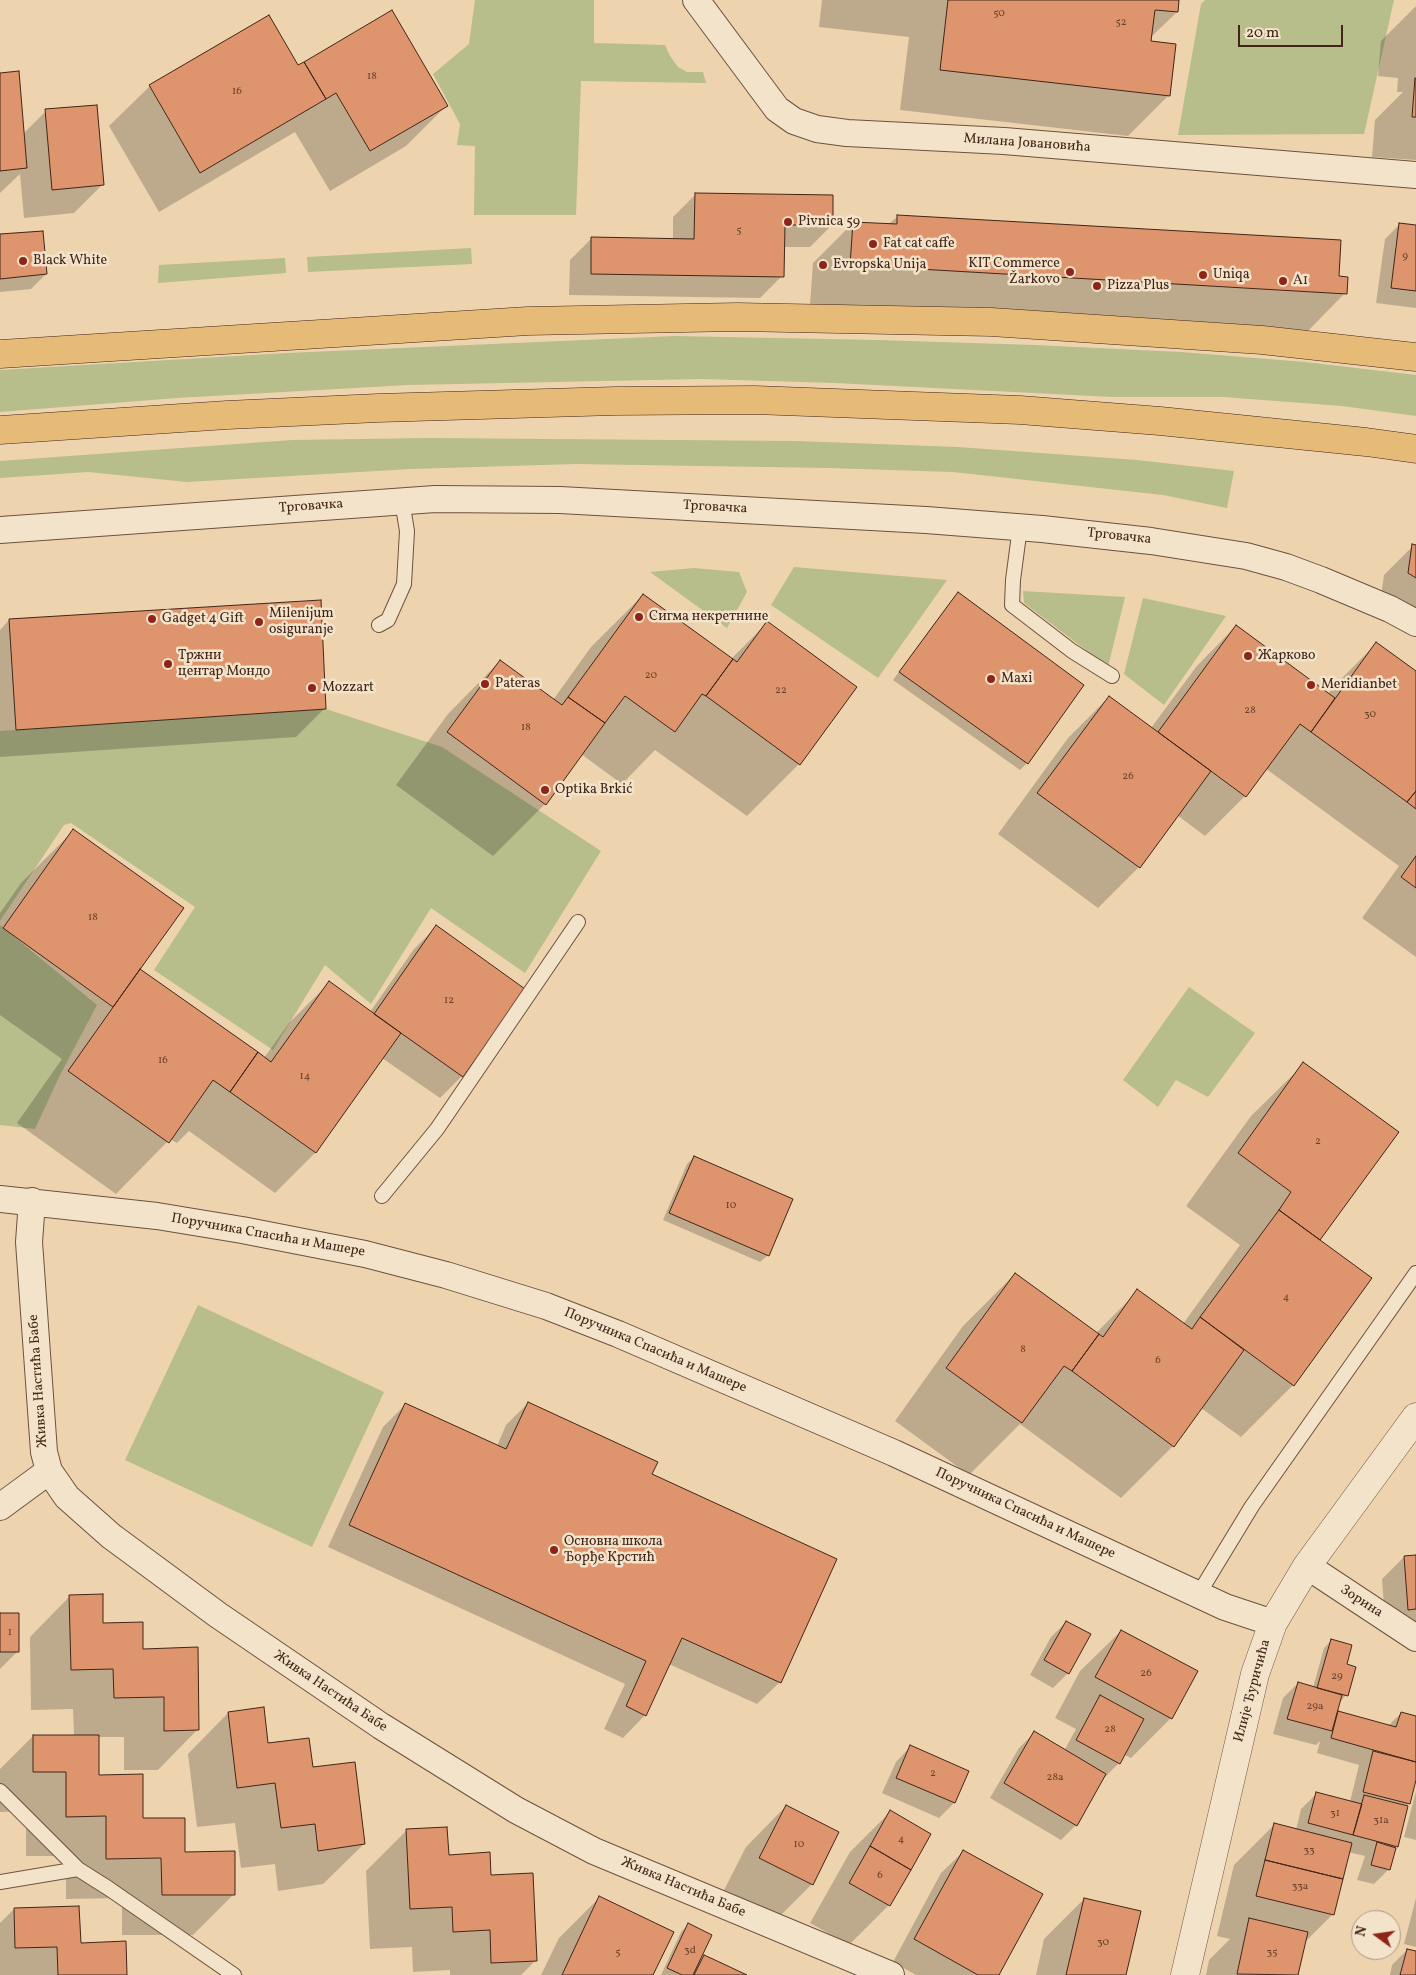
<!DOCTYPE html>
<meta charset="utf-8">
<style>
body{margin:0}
#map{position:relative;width:1416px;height:1975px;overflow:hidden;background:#edd4ae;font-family:Vollkorn,serif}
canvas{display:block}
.north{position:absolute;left:1351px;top:1910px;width:50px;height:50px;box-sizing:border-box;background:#f3e3ca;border:1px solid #ac9783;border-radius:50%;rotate:284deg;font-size:14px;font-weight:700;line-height:20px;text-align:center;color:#422519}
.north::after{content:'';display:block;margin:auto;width:18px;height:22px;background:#8f2418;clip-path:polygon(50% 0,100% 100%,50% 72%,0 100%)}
.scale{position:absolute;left:1238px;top:25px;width:105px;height:22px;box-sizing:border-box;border:2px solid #422519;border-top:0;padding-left:6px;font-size:15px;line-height:18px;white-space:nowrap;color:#422519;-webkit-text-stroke:4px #f3e3ca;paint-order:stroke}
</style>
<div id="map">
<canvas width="1416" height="1975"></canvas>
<div class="north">N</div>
<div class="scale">20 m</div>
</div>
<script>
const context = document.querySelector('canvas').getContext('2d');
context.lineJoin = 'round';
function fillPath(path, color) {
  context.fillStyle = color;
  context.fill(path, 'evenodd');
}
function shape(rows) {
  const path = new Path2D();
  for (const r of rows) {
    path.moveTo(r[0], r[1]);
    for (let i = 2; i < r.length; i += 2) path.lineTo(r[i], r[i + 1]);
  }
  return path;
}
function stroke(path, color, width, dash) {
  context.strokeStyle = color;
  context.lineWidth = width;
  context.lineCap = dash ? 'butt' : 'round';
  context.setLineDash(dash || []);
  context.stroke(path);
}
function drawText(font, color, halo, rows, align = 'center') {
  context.font = font + ' Vollkorn,serif';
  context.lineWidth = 5;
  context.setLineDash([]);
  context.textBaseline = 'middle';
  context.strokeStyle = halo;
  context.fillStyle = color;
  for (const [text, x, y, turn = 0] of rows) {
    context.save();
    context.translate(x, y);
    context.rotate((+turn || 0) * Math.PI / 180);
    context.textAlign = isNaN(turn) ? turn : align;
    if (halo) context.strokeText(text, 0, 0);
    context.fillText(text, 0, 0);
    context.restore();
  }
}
fillPath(shape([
 [475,0,594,0,594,43,665,45,670,56,678,67,687,72,703,72,706,83,581,81,576,215,474,215,475,146,457,145,460,124,433,74,469,44],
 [1205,0,1394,0,1364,134,1178,135,1201,4],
 [471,248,472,264,308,272,307,257],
 [285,258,286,273,158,283,159,265],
 [675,336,877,340,1035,345,1181,352,1305,362,1416,375,1416,416,1342,406,1223,397,1113,397,835,383,702,379,408,385,177,398,0,412,0,370,287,353],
 [429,438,797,441,958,447,1137,460,1234,471,1227,508,1163,495,953,472,829,468,575,464,411,469,187,482,88,472,0,478,0,461,292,440],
 [794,567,947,580,878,678,771,605],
 [694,568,739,572,747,592,727,628,650,572],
 [1023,591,1125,597,1108,667,1024,603],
 [1143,598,1226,616,1164,705,1124,674],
 [326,709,442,747,601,851,525,973,431,908,371,1004,325,965,273,1050,154,970,195,907,71,823,64,825,0,921,0,731],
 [0,925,97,1005,60,1075,35,1129,0,1125],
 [1189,987,1255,1033,1208,1097,1176,1080,1158,1107,1123,1080],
 [198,1305,384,1392,312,1547,125,1460]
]), '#b7bd8b');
fillPath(shape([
 [822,0,1178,0,1177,12,1150,38,1169,95,1128,136,900,110,909,37,819,27],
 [1416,6,1416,160,1372,157,1375,120,1403,92,1397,92,1398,78,1378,76,1381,41],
 [268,16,298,67,446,106,406,146,330,191,295,132,159,212,109,126,150,86],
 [0,74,23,134,46,111,103,184,74,213,24,218,20,174,0,193],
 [695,195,832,225,810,247,783,247,782,276,760,298,569,295,570,260,592,238,673,240,673,217],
 [898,216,1338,278,1345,293,1305,334,810,305,813,263,853,223,888,225],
 [1400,224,1416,226,1416,308,1376,303,1385,239],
 [0,235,46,274,31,289,0,292],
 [1413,546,1416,546,1416,626,1380,602,1384,575],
 [958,593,1027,763,1020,770,893,680,951,601],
 [643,595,731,659,767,623,799,764,747,816,655,750,622,784,581,754,545,804,493,856,396,785,448,714,500,661,553,700,591,647],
 [9,620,325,708,296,737,0,757,0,630],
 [1236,626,1328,694,1336,684,1377,643,1416,673,1416,957,1362,918,1399,866,1265,768,1245,796,1205,836,1177,815,1139,867,1098,908,998,834,1068,738,1109,697,1151,728,1196,667],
 [73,831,138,969,264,1058,289,1023,329,983,370,1012,414,949,436,927,523,989,462,1076,440,1098,382,1058,315,1153,275,1193,189,1131,177,1143,170,1139,116,1194,17,1123,62,1059,0,1015,0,913,21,883],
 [1304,1064,1318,1240,1371,1278,1293,1385,1241,1437,1201,1408,1173,1446,1121,1498,1020,1424,969,1475,895,1421,963,1326,1015,1274,1096,1333,1138,1291,1183,1324,1240,1245,1186,1206,1251,1116],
 [694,1157,768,1255,760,1262,663,1220,687,1164],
 [528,1403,651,1475,780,1682,757,1704,669,1664,645,1715,623,1738,604,1729,625,1684,328,1547,383,1427,406,1404,497,1446,506,1425],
 [1416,1556,1416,1629,1386,1632,1382,1579,1404,1557],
 [70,1596,102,1624,142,1650,198,1729,158,1770,124,1770,124,1737,98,1737,97,1776,141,1819,233,1895,193,1935,122,1935,122,1898,66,1899,66,1856,26,1856,26,1811,0,1812,0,1769,33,1736,74,1736,73,1709,31,1710,30,1637],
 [0,1615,18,1651,0,1669],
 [1066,1622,1068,1673,1053,1688,1030,1675,1051,1637],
 [1121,1631,1171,1718,1131,1758,1123,1754,1119,1763,1104,1778,1076,1825,1061,1840,990,1798,1019,1748,1034,1733,1064,1751,1076,1729,1055,1718,1080,1671],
 [1331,1641,1345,1665,1346,1695,1339,1703,1334,1717,1339,1712,1388,1726,1401,1713,1416,1717,1416,1776,1409,1803,1405,1807,1397,1846,1395,1849,1389,1869,1374,1884,1357,1880,1365,1856,1348,1852,1333,1914,1304,1943,1297,1975,1206,1975,1209,1960,1230,1939,1217,1936,1234,1865,1274,1825,1296,1830,1301,1809,1316,1794,1350,1802,1359,1765,1317,1753,1320,1741,1316,1745,1273,1734,1283,1698,1298,1683,1313,1688,1324,1648],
 [228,1713,267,1744,312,1769,364,1844,323,1884,278,1891,275,1864,241,1868,235,1823,197,1827,188,1754],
 [910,1747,968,1772,954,1803,939,1818,882,1793,896,1762],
 [1416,1791,1416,1840,1404,1837],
 [786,1806,812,1884,771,1925,720,1898,746,1847],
 [890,1812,889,1905,849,1945,810,1923,850,1852],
 [446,1829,447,1856,490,1877,536,1960,521,1975,450,1975,450,1970,413,1972,412,1947,370,1949,366,1871,406,1831],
 [964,1851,997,1975,916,1975,893,1962,941,1873],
 [599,1898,652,1975,541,1975,559,1938],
 [1416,1898,1416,1947,1404,1944],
 [1084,1899,1125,1975,1036,1975,1044,1939],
 [14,1909,80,1944,126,1975,0,1975,0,1923],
 [688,1925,699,1962,704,1956,744,1975,661,1975,681,1932],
 [1407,1950,1416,1953,1416,1975,1390,1975,1392,1965]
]), '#0003');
const building = shape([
 [948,0,1179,0,1178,12,1155,10,1151,41,1176,44,1170,96,940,70,948,0],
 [392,10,448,106,370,151,336,93,326,99,304,62,392,10],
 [269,15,298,65,304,62,326,99,200,173,149,85,269,15],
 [19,71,27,168,0,171,0,73,19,71],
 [1415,78,1416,79,1416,117,1412,117,1415,78],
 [97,105,104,185,52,190,45,109,97,105],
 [695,193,833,195,833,225,785,225,784,277,591,274,591,237,694,239,695,193],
 [897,215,1341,240,1339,276,1348,277,1347,294,850,265,853,222,897,224,897,215],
 [1399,223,1416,225,1416,291,1391,288,1399,223],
 [43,231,47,274,0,279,0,234,43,231],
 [1412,544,1416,545,1416,578,1408,573,1412,544],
 [958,592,1084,685,1028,764,899,672,958,592],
 [643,594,733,659,706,696,702,694,675,732,625,696,605,723,568,697,643,594],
 [321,600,326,709,16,730,9,619,321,600],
 [767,621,857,687,800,765,706,696,733,659,737,662,767,621],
 [1236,625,1335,698,1311,732,1300,724,1246,797,1158,732,1236,625],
 [1376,642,1416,671,1416,791,1407,802,1311,732,1376,642],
 [500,660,562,705,568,697,605,723,546,805,447,732,500,660],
 [1109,696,1211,771,1140,868,1037,793,1109,696],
 [1416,791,1416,809,1407,802,1416,791],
 [73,829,184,908,113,1007,3,928,73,829],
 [1416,856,1416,888,1401,877,1416,856],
 [436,925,525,989,463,1077,374,1014,436,925],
 [140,969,258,1052,230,1092,213,1080,169,1143,68,1071,140,969],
 [329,981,401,1033,316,1153,230,1092,258,1052,271,1062,329,981],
 [1303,1062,1399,1132,1320,1240,1279,1210,1291,1192,1238,1153,1303,1062],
 [694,1156,793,1199,769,1256,669,1213,694,1156],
 [1279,1210,1372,1278,1294,1386,1200,1317,1279,1210],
 [1015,1273,1099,1334,1072,1371,1064,1366,1022,1423,946,1368,1015,1273],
 [1137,1289,1192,1329,1200,1317,1244,1350,1174,1447,1072,1371,1099,1334,1103,1337,1137,1289],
 [528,1402,658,1462,652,1474,837,1559,781,1683,682,1638,646,1716,626,1706,646,1661,349,1525,405,1403,506,1449,528,1402],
 [1416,1555,1416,1609,1408,1610,1404,1556,1416,1555],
 [103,1594,103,1623,143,1622,143,1649,198,1647,199,1730,164,1731,164,1697,114,1698,113,1669,71,1670,69,1595,103,1594],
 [0,1613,19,1613,19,1652,0,1652,0,1613],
 [1066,1621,1091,1634,1069,1674,1044,1660,1066,1621],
 [1121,1630,1198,1671,1172,1719,1095,1677,1121,1630],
 [1331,1639,1352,1645,1347,1664,1356,1667,1348,1696,1317,1688,1331,1639],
 [1298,1682,1342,1695,1332,1731,1287,1719,1298,1682],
 [1100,1695,1144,1719,1120,1764,1076,1740,1100,1695],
 [264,1707,268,1743,309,1738,313,1767,355,1762,365,1844,318,1851,315,1824,281,1828,275,1783,237,1788,228,1712,264,1707],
 [1338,1711,1396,1727,1401,1712,1416,1716,1416,1762,1331,1738,1338,1711],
 [1034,1731,1106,1774,1077,1826,1004,1783,1034,1731],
 [33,1735,99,1735,99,1775,143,1774,143,1818,185,1818,185,1852,235,1851,235,1895,162,1895,161,1858,106,1859,106,1816,66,1817,66,1772,33,1772,33,1735],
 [910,1745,969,1771,955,1803,896,1778,910,1745],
 [1373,1751,1416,1762,1416,1780,1410,1804,1363,1792,1373,1751],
 [1316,1792,1362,1804,1353,1835,1308,1823,1316,1792],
 [1364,1795,1408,1806,1398,1847,1353,1835,1364,1795],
 [786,1805,839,1832,813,1885,759,1858,786,1805],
 [890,1810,931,1834,911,1870,870,1846,890,1810],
 [1274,1823,1352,1843,1343,1879,1265,1860,1274,1823],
 [447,1827,449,1855,490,1852,491,1875,533,1873,537,1961,491,1963,490,1930,453,1932,452,1907,410,1909,406,1829,447,1827],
 [1377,1842,1396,1848,1390,1870,1371,1865,1377,1842],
 [870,1846,911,1870,890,1906,849,1883,870,1846],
 [963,1850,1043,1894,999,1975,978,1975,914,1939,963,1850],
 [1265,1860,1343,1879,1334,1915,1256,1896,1265,1860],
 [599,1896,674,1932,653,1975,562,1975,599,1896],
 [1084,1898,1141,1911,1126,1975,1066,1975,1084,1898],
 [79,1906,81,1943,126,1941,127,1975,58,1975,57,1947,15,1948,14,1908,79,1906],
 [1249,1918,1308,1932,1298,1975,1237,1974,1249,1918],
 [688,1923,712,1935,693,1975,682,1975,667,1968,688,1923],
 [1407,1949,1416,1951,1416,1975,1400,1975,1407,1949],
 [704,1955,715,1960,747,1975,694,1975,704,1955]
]);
fillPath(building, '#de946c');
stroke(building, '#422519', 1);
const service = shape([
 [1020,527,1013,580,1012,605,1072,651,1112,676],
 [379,625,388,620,404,584,407,531,402,501],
 [382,1196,437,1129,578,922],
 [1198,1595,1252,1506,1416,1273],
 [0,1791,78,1869],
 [0,1882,78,1869,108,1888,234,1975]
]);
const minor = shape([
 [696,0,777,109,794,121,817,129,847,133,1004,141,1416,175],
 [0,530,435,499,560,500,926,520,1042,529,1151,541,1246,556,1286,567,1321,580,1390,609,1416,623],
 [0,1199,157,1216,242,1230,365,1254,446,1275,546,1306,618,1334,894,1453,1225,1607,1273,1623],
 [32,1201,29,1242,44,1452,49,1471,67,1497,111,1536,218,1615,381,1726,516,1810,594,1851,891,1975],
 [0,1507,49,1471],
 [1307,1566,1416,1638]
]);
const tertiary = shape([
 [1185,1975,1255,1674,1273,1623,1307,1566,1416,1417]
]);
const primary = shape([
 [0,354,528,321,737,317,991,322,1262,340,1416,357],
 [0,430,227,415,378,408,615,401,755,400,1020,410,1160,421,1366,442,1416,449]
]);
stroke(service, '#6d513e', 16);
stroke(minor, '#6d513e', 28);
stroke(tertiary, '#6d513e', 29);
stroke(primary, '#422519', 29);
stroke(service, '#f3e3ca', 14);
stroke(minor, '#f3e3ca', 26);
stroke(tertiary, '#f3e3ca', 28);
stroke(primary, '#e6ba77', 28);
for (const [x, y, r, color] of [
 [788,222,5,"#8f2418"],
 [873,244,5,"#8f2418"],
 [23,261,5,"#8f2418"],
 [823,265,5,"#8f2418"],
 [1070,272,5,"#8f2418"],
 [1203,275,5,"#8f2418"],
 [1283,281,5,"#8f2418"],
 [1097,286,5,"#8f2418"],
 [639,617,5,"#8f2418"],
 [152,619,5,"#8f2418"],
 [259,622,5,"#8f2418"],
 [1248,656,5,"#8f2418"],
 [168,664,5,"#8f2418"],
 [991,679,5,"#8f2418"],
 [485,684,5,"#8f2418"],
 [1311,685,5,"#8f2418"],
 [312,688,5,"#8f2418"],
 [545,790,5,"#8f2418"],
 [554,1550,5,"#8f2418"]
]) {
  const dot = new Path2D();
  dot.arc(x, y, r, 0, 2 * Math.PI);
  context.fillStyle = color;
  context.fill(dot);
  stroke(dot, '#f3e3ca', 2);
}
drawText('11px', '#69412e', null, [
 ["50",999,14],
 ["52",1121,23],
 ["18",372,77],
 ["16",237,92],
 ["5",739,231],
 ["9",1405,257],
 ["20",651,676],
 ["22",781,691],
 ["28",1250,711],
 ["30",1370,715],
 ["18",526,728],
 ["26",1128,777],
 ["18",93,918],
 ["12",449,1001],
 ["16",163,1061],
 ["14",305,1077],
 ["2",1318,1142],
 ["10",731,1206],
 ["4",1286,1298],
 ["8",1023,1350],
 ["6",1158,1361],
 ["1",10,1633],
 ["26",1146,1674],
 ["29",1337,1677],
 ["29a",1315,1707],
 ["28",1110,1730],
 ["2",933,1774],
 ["28a",1055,1778],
 ["31",1335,1814],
 ["31a",1381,1821],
 ["4",901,1840],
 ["10",799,1845],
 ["33",1309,1851],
 ["6",880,1876],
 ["33a",1300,1887],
 ["30",1103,1943],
 ["3d",690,1951],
 ["5",618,1953],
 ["35",1272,1953]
]);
drawText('14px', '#422519', '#f3e3ca', [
 ["Милана Јовановића",1027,144,4],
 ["Трговачка",311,507,-4],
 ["Трговачка",715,508,3],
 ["Трговачка",1119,537,6],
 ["Поручника Спасића и Машере",268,1236,10],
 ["Поручника Спасића и Машере",655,1351,23],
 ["Живка Настића Бабе",39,1381,-94],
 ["Поручника Спасића и Машере",1025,1514,25],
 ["Зорина",1361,1602,33],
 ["Илије Ђуричића",1253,1691,-75],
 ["Живка Настића Бабе",330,1692,34],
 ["Живка Настића Бабе",683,1888,23]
]);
drawText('14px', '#422519', '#f3e3ca', [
 ["Pivnica 59",798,222],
 ["Fat cat caffe",883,244],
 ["Black White",33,261],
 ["KIT Commerce",1060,264,"right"],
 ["Žarkovo",1060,280,"right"],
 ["Evropska Unija",833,265],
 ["Uniqa",1213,275],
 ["A1",1293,281],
 ["Pizza Plus",1107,286],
 ["Milenijum",269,614],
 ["osiguranje",269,630],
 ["Сигма некретнине",649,617],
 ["Gadget 4 Gift",162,619],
 ["Тржни",178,656],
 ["центар Мондо",178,672],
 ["Жарково",1258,656],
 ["Maxi",1001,679],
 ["Pateras",495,684],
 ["Meridianbet",1321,685],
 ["Mozzart",322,688],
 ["Optika Brkić",555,790],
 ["Основна школа",564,1542],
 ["Ђорђе Крстић",564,1558]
], 'left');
</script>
